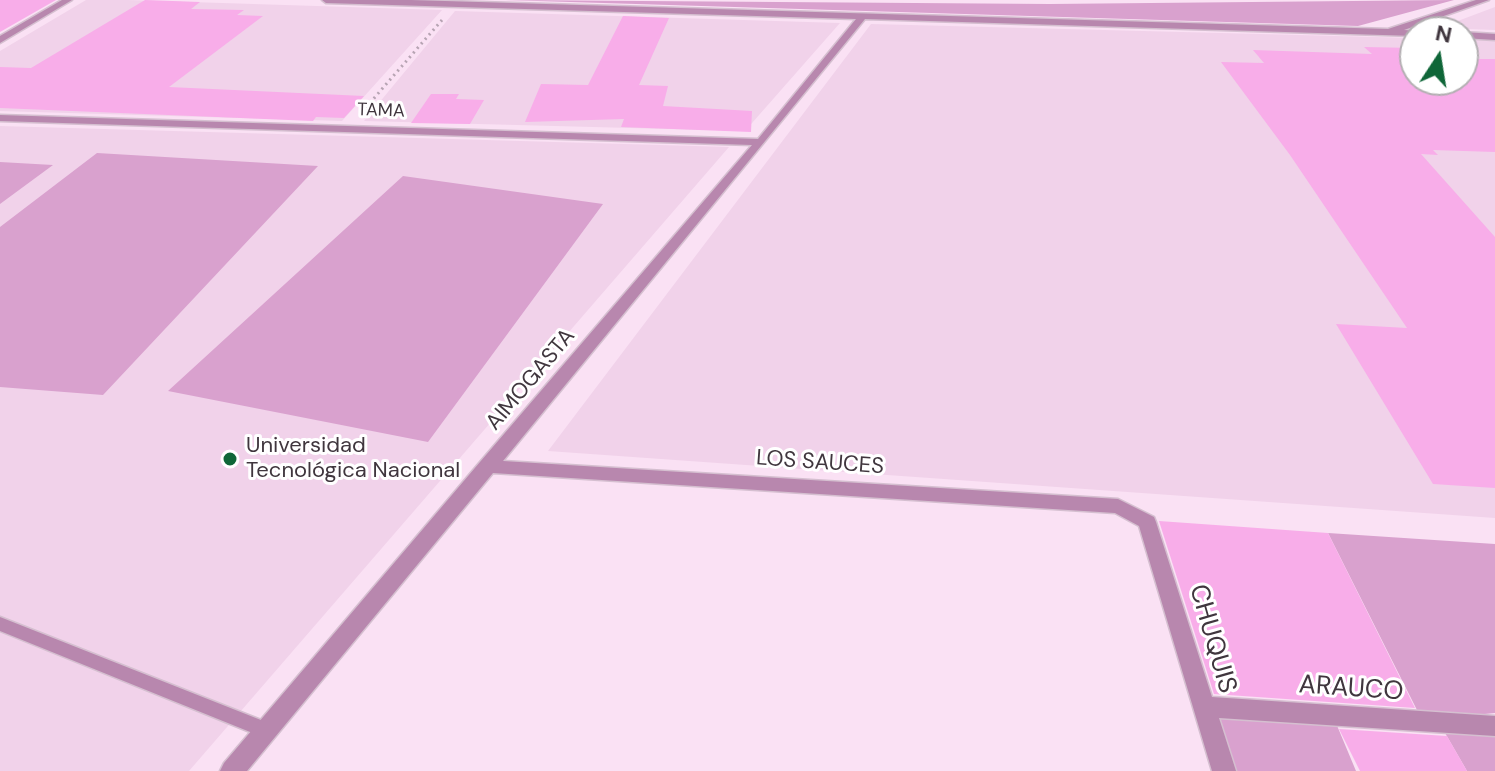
<!DOCTYPE html>
<meta charset="utf-8">
<style>
body{margin:0}
#map{position:relative;width:1495px;height:771px;overflow:hidden;background:#fae1f4;font-family:"DM Sans",sans-serif}
canvas{display:block}
.north{position:absolute;left:1399px;top:16px;width:80px;height:80px;box-sizing:border-box;background:#fff;border:2px solid #b3afb2;border-radius:50%;rotate:12deg;font-size:22px;font-weight:700;line-height:32px;text-align:center;color:#40363e}
.north::after{content:'';display:block;margin:auto;width:28px;height:36px;background:#0f6638;clip-path:polygon(50% 0,100% 100%,50% 72%,0 100%)}
</style>
<div id="map">
<canvas width="1495" height="771"></canvas>
<div class="north">N</div>
</div>
<script>
const context = document.querySelector('canvas').getContext('2d');
context.lineJoin = 'round';
function fillPath(path, color) {
  context.fillStyle = color;
  context.fill(path, 'evenodd');
}
function shape(rows) {
  const path = new Path2D();
  for (const r of rows) {
    path.moveTo(r[0], r[1]);
    for (let i = 2; i < r.length; i += 2) path.lineTo(r[i], r[i + 1]);
  }
  return path;
}
function stroke(path, color, width, dash) {
  context.strokeStyle = color;
  context.lineWidth = width;
  context.lineCap = dash ? 'butt' : 'round';
  context.setLineDash(dash || []);
  context.stroke(path);
}
function drawText(font, color, halo, rows, align = 'center') {
  context.font = font + ' "DM Sans",sans-serif';
  context.lineWidth = 6;
  context.setLineDash([]);
  context.textBaseline = 'middle';
  context.strokeStyle = halo;
  context.fillStyle = color;
  for (const [text, x, y, turn = 0] of rows) {
    context.save();
    context.translate(x, y);
    context.rotate((+turn || 0) * Math.PI / 180);
    context.textAlign = isNaN(turn) ? turn : align;
    if (halo) context.strokeText(text, 0, 0);
    context.fillText(text, 0, 0);
    context.restore();
  }
}
fillPath(shape([
 [86,0,128,0,442,10,342,121,0,111,0,51],
 [1495,7,1495,30,1439,28],
 [455,11,840,23,745,131,364,121],
 [871,24,1415,38,1415,80,1463,80,1463,40,1495,40,1495,518,548,451],
 [0,126,729,147,189,771,0,771]
]), '#f1d2ea');
fillPath(shape([
 [505,0,1050,4,1454,0,1358,26],
 [97,153,318,166,103,395,0,387,0,227],
 [0,162,53,165,0,204],
 [403,176,603,204,428,442,168,391],
 [1328,533,1495,544,1495,713,1422,720],
 [1203,707,1333,716,1356,771,1226,771],
 [1441,726,1495,728,1495,771,1467,771]
]), '#d9a1ce');
fillPath(shape([
 [0,0,56,0,0,32],
 [145,0,200,2,191,9,244,10,237,15,263,16,169,87,364,96,344,118,316,117,313,121,0,108,0,67,31,68],
 [623,16,669,18,639,85,668,86,663,106,752,111,751,132,621,127,624,119,525,122,541,84,588,85],
 [1364,47,1415,48,1415,80,1463,80,1463,59,1495,59,1495,152,1433,150,1438,155,1421,154,1495,237,1495,488,1433,484,1336,324,1407,328,1290,155,1221,62,1264,63,1253,50,1372,54],
 [431,94,459,94,456,99,484,100,470,124,411,123],
 [1159,521,1328,533,1415,708,1214,694],
 [1339,729,1447,736,1467,771,1360,771]
]), '#f8ade9');
const service = shape([
 [0,617,271,724,273,730,271,736,265,738,0,631,0,617]
]);
const minor = shape([
 [62,0,72,0,0,43,0,36,62,0],
 [322,0,411,0,1388,29,1476,0,1489,0,1404,30,1418,31,1415,32,1415,36,865,19,503,461,1118,499,1154,517,1156,522,1212,697,1495,716,1495,736,1219,718,1236,771,1212,771,1139,526,1115,513,493,473,247,771,220,771,224,763,480,462,752,145,0,121,0,115,758,139,856,19,326,3,322,0],
 [1463,32,1495,34,1495,40,1463,38,1463,32]
]);
stroke(service, '#d5bfd0', 3);
stroke(minor, '#d5bfd0', 3);
stroke(shape([
 [362,112,442,20]
]), '#b7a4b3', 3, [2, 4]);
fillPath(service, '#b887ae');
fillPath(minor, '#b887ae');
for (const [x, y, r, color] of [
 [230,459,8,"#0f6638"]
]) {
  const dot = new Path2D();
  dot.arc(x, y, r, 0, 2 * Math.PI);
  context.fillStyle = color;
  context.fill(dot);
  stroke(dot, '#fff', 3);
}
drawText('18px', '#40363e', '#fff', [
 ["TAMA",381,111,2]
]);
drawText('22px', '#40363e', '#fff', [
 ["AIMOGASTA",531,380,-50],
 ["LOS SAUCES",820,463,4]
]);
drawText('22px', '#40363e', '#fff', [
 ["Universidad",246,446],
 ["Tecnológica Nacional",246,471]
], 'left');
drawText('26px', '#40363e', '#fff', [
 ["CHUQUIS",1212,639,74],
 ["ARAUCO",1351,689,4]
]);
</script>
